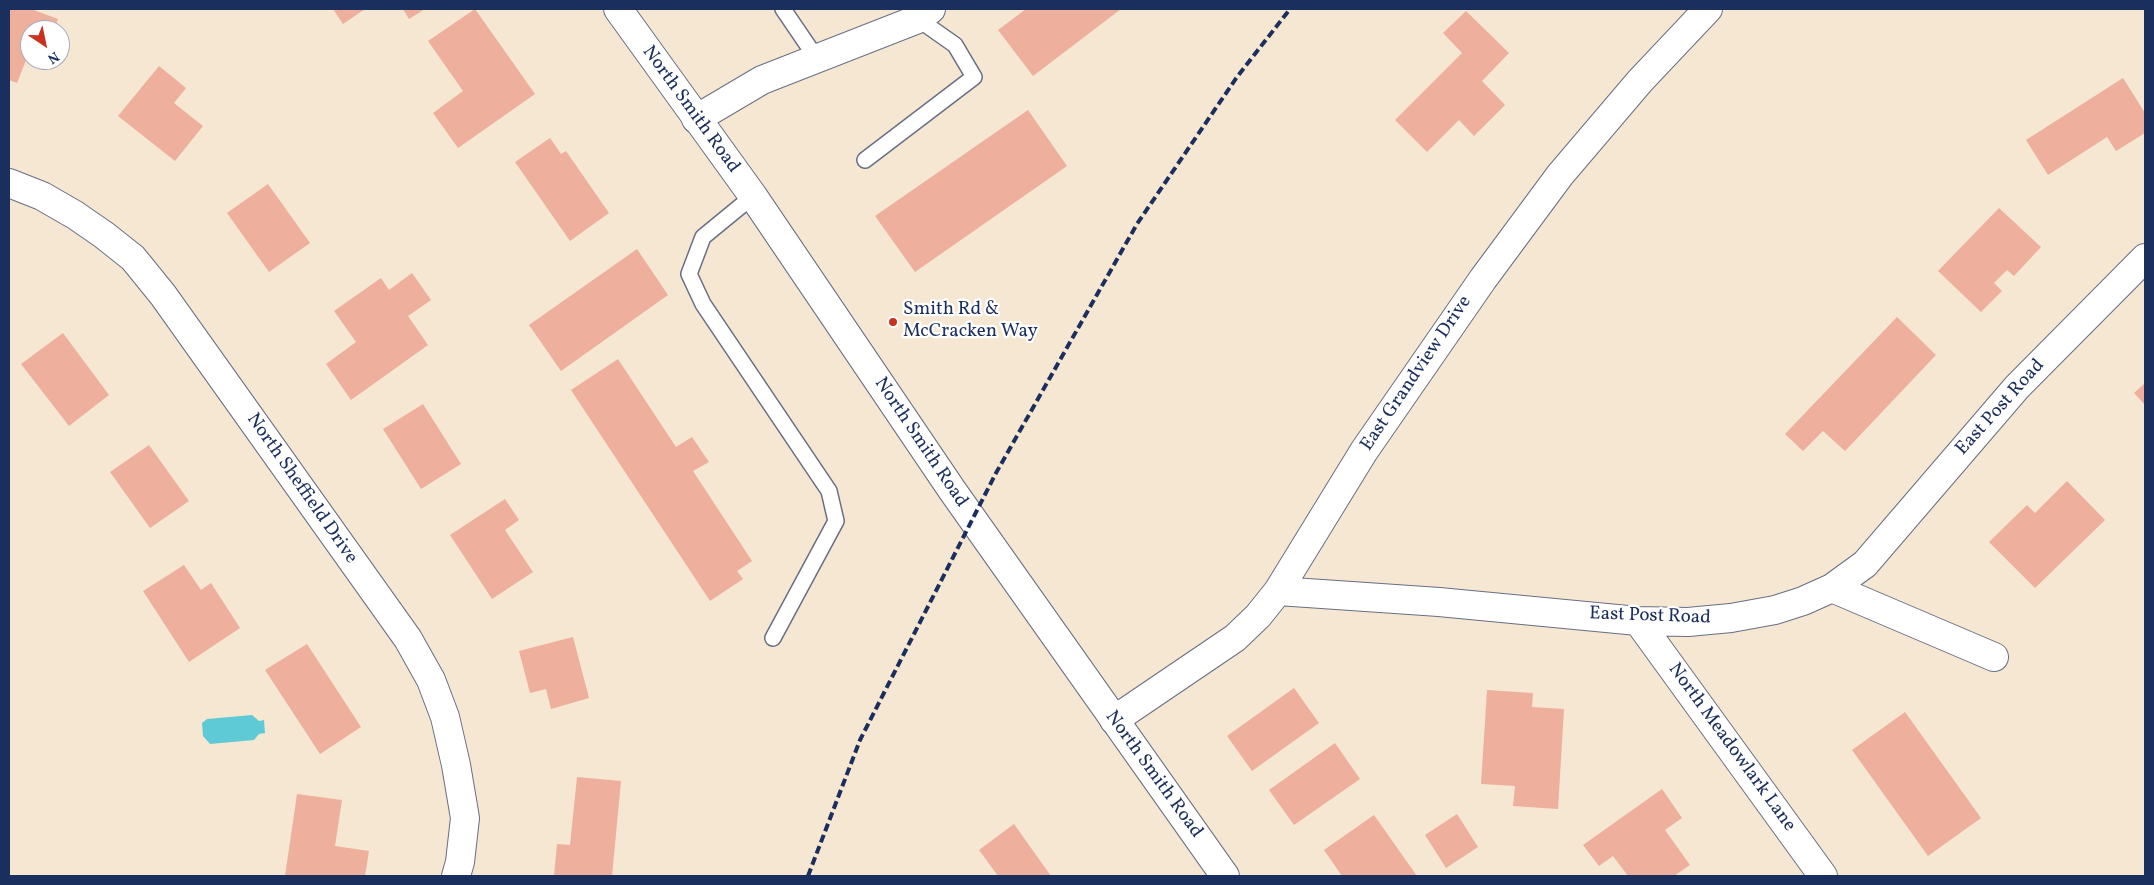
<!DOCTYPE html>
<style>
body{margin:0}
#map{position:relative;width:2154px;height:885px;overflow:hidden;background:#f5e7d1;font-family:Vollkorn,serif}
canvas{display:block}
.frame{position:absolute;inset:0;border:10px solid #1b2f5e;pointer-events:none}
.north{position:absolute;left:20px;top:20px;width:50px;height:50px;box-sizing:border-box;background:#fff;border:1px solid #a4acbf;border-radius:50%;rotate:146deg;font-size:14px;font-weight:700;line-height:20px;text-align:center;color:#1b2f5e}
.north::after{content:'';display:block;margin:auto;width:18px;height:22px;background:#c8321e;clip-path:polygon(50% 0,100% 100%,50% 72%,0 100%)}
</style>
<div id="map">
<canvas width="2154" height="885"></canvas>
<div class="frame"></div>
<div class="north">N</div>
</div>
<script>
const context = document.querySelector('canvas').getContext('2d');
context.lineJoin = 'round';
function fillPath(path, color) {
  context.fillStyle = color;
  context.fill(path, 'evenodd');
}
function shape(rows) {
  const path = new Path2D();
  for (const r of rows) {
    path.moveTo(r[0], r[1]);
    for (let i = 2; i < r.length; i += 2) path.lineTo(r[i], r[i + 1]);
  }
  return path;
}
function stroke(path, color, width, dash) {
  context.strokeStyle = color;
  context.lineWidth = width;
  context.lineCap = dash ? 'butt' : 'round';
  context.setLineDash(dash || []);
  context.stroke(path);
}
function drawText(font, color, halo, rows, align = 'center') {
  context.font = font + ' Vollkorn,serif';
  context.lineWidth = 4.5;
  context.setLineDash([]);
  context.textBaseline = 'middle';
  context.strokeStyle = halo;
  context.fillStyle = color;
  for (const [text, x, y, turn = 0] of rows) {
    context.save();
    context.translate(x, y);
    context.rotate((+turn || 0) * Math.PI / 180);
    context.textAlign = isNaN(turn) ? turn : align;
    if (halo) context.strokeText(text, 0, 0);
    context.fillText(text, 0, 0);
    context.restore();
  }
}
fillPath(shape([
 [252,715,259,721,264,720,265,733,259,734,254,740,210,744,203,736,202,723,207,719]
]), '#5ecad6');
fillPath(shape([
 [9,9,31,9,58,19,54,30,30,30,30,50,17,83,9,80],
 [333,9,365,9,343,24],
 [403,9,425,9,409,19],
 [475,9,535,94,458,148,433,113,463,91,428,41],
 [1026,9,1121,9,1033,76,998,30],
 [1466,11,1509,53,1482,81,1505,105,1474,136,1459,120,1427,152,1395,120,1462,53,1443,33],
 [159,66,186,88,174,103,203,126,175,161,118,116],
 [2123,78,2145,113,2145,133,2116,151,2107,137,2048,175,2026,140],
 [1028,110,1067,166,915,272,875,216],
 [550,138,561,154,566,151,609,213,570,241,515,162],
 [268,184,310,243,269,272,227,213],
 [1999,208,2041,247,2014,276,2007,270,1994,283,2002,291,1981,312,1938,271],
 [637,249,668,295,561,371,529,325],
 [412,273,431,300,408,316,428,345,351,400,326,364,356,342,334,311,381,278,389,290],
 [1897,317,1936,355,1845,451,1823,431,1803,451,1785,434],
 [63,333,109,395,69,426,21,364],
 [618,359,676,447,692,437,709,462,693,471,752,561,737,571,743,579,710,601,571,390],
 [2145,383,2145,405,2134,393],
 [423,404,461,464,421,489,383,429],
 [149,445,189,501,150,528,110,472],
 [2067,481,2105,520,2035,588,1989,542,2027,505,2035,513],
 [505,499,519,520,505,530,533,572,492,599,450,535],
 [184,565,201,590,211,583,240,628,189,662,143,591],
 [573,637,589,698,551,709,546,689,530,693,519,651],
 [307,644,361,727,320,754,265,670],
 [1294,688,1319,723,1252,771,1227,736],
 [1487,690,1533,693,1532,707,1564,709,1558,809,1513,806,1515,786,1481,784],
 [1905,712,1981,818,1928,856,1852,750],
 [1335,743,1360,779,1294,825,1269,790],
 [577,777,621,781,612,876,554,876,557,844,570,845],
 [1662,789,1682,818,1665,830,1690,865,1674,876,1628,876,1613,856,1599,866,1583,845],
 [297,794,342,800,335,846,369,851,365,876,285,876],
 [1457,814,1478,847,1446,868,1425,835],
 [1374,815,1417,876,1342,876,1324,850],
 [1014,824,1051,876,998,876,979,850]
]), '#eeaf9d');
const lane = shape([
 [783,9,817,59],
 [865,160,974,77,955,45,918,19],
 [753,196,703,237,689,274,703,304,829,491,836,521,773,638]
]);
const street = shape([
 [696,119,762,80,918,19,931,9],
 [9,183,42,196,75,215,104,235,133,258,163,295,408,639,431,680,445,717,456,765,465,818,460,862,456,876],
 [1832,588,1994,657],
 [1278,591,1439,602,1638,621,1688,622,1731,618,1775,610,1803,601,1832,588,1865,564,2017,387,2145,258],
 [1638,621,1823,876],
 [1114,720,1235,638,1258,616,1278,591,1364,451,1483,279,1560,175,1640,81,1708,9]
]);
const secondary = shape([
 [618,9,753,196,952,490,1225,876]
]);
stroke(lane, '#676f86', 18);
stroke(street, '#676f86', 30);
stroke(secondary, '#676f86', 30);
stroke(lane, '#fff', 15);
stroke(street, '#fff', 28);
stroke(secondary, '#fff', 28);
stroke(shape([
 [808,876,860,740,996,473,1137,224,1237,77,1290,9]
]), '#1b2f5e', 4, [8, 4]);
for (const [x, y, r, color] of [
 [893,322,5,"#c8321e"]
]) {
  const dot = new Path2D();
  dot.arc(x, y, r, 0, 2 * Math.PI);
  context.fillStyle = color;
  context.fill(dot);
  stroke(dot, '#fff', 2);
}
drawText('19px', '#1b2f5e', '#fff', [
 ["North Smith Road",690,110,54],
 ["East Grandview Drive",1417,374,-56],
 ["East Post Road",2001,408,-48],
 ["North Smith Road",920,443,56],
 ["North Sheffield Drive",301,489,55],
 ["East Post Road",1650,617,2],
 ["North Meadowlark Lane",1731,748,54],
 ["North Smith Road",1153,775,54]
]);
drawText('19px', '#1b2f5e', '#fff', [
 ["Smith Rd &",903,311],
 ["McCracken Way",903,333]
], 'left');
</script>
